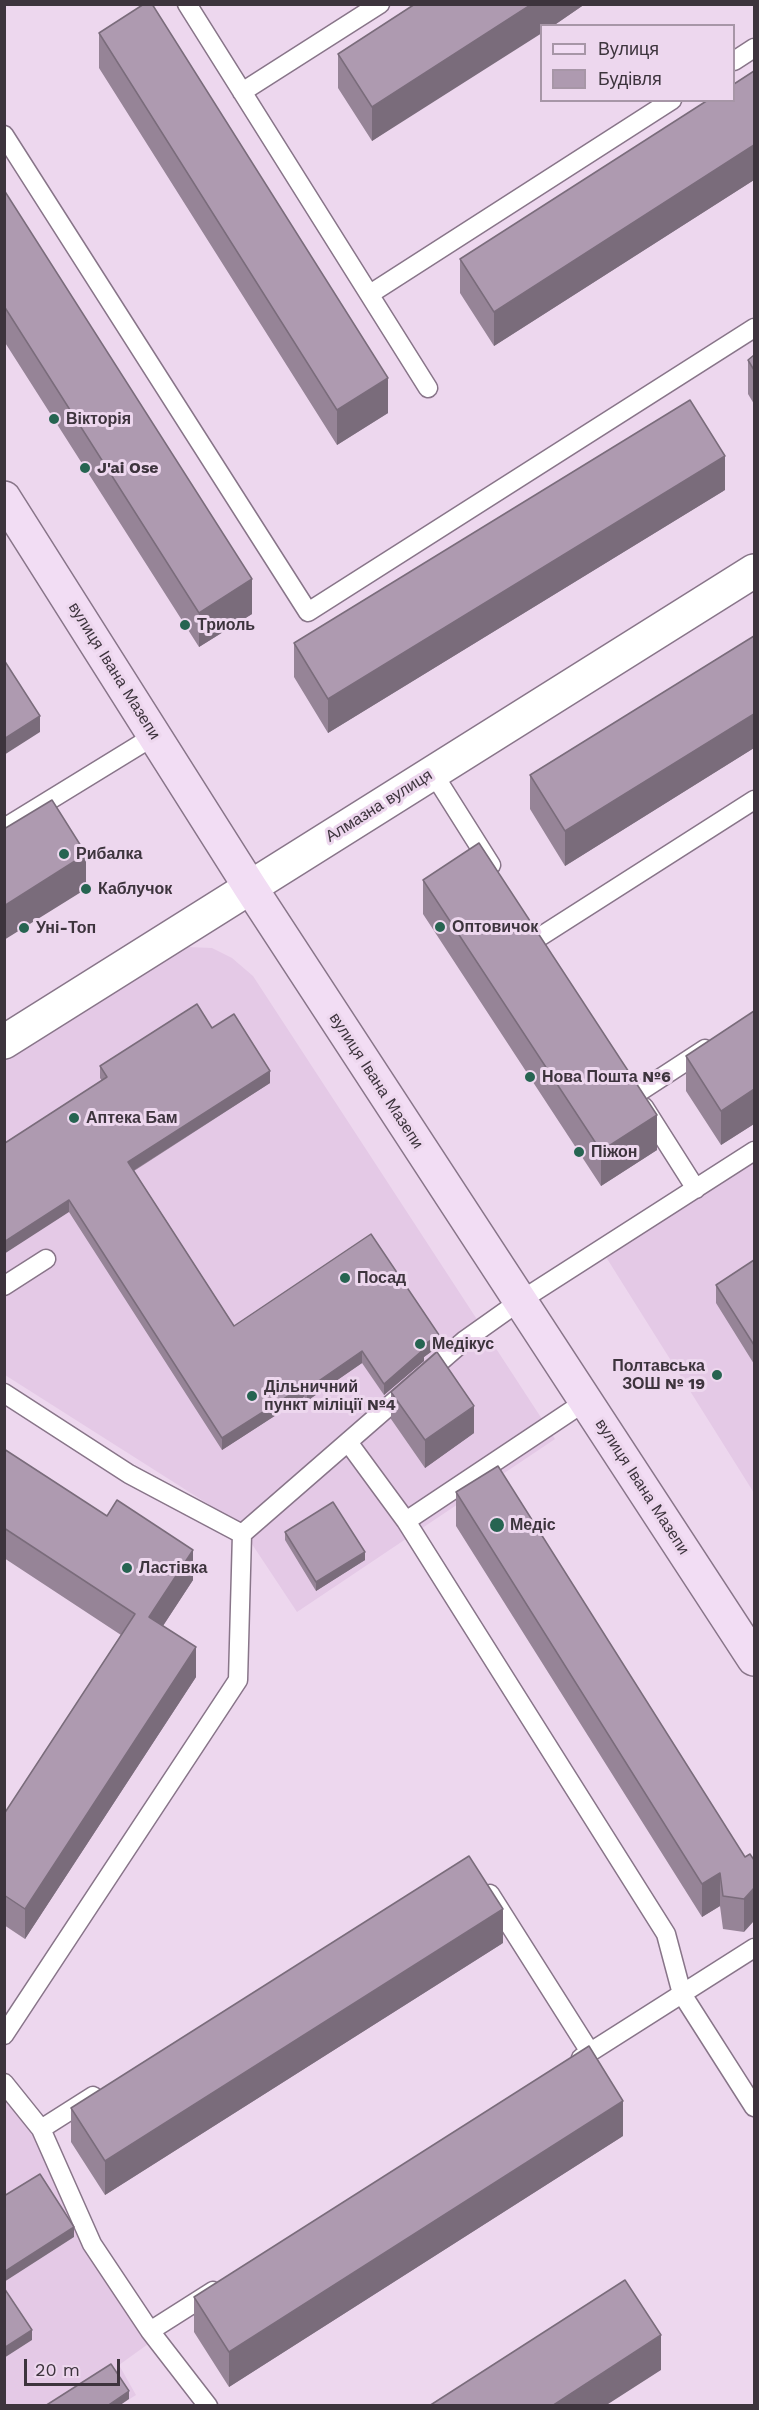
<!DOCTYPE html>
<meta charset="utf-8">
<style>
body{margin:0}
#map{position:relative;width:759px;height:2410px;overflow:hidden;background:#edd7ee;font-family:"Work Sans",sans-serif}
canvas{display:block}
.frame{position:absolute;inset:0;border:6px solid #3d343d;pointer-events:none}
.legend{position:absolute;left:540px;top:24px;width:195px;height:78px;box-sizing:border-box;background:#edd7ee;border:2px solid #a796a7;margin:0;padding:8px 10px;list-style:none;font-size:18px;color:#3d343d}
.legend li{display:flex;align-items:center;gap:12px;height:30px}
.legend b{width:30px;border:2px solid #a796a7}
.scale{position:absolute;left:24px;top:2359px;width:96px;height:27px;box-sizing:border-box;border:3px solid #3d343d;border-top:0;padding-left:8px;font-size:18px;line-height:21px;white-space:nowrap;color:#3d343d;-webkit-text-stroke:4px #edd7ee;paint-order:stroke}
</style>
<div id="map">
<canvas width="759" height="2410"></canvas>
<div class="frame"></div>
<ul class="legend">
<li><b style="height:8px;background:#f2ddf4"></b>Вулиця</li>
<li><b style="height:16px;background:#ae9ab0"></b>Будівля</li>
</ul>
<div class="scale">20 m</div>
</div>
<script>
const context = document.querySelector('canvas').getContext('2d');
context.lineJoin = 'round';
function fillPath(path, color) {
  context.fillStyle = color;
  context.fill(path, 'evenodd');
}
function shape(rows) {
  const path = new Path2D();
  for (const r of rows) {
    path.moveTo(r[0], r[1]);
    for (let i = 2; i < r.length; i += 2) path.lineTo(r[i], r[i + 1]);
  }
  return path;
}
function stroke(path, color, width, dash) {
  context.strokeStyle = color;
  context.lineWidth = width;
  context.lineCap = dash ? 'butt' : 'round';
  context.setLineDash(dash || []);
  context.stroke(path);
}
function drawText(font, color, halo, rows, align = 'center') {
  context.font = font + ' "Work Sans",sans-serif';
  context.lineWidth = 6;
  context.setLineDash([]);
  context.textBaseline = 'middle';
  context.strokeStyle = halo;
  context.fillStyle = color;
  for (const [text, x, y, turn = 0] of rows) {
    context.save();
    context.translate(x, y);
    context.rotate((+turn || 0) * Math.PI / 180);
    context.textAlign = isNaN(turn) ? turn : align;
    if (halo) context.strokeText(text, 0, 0);
    context.fillText(text, 0, 0);
    context.restore();
  }
}
fillPath(shape([
 [187,947,212,948,232,958,253,976,555,1439,297,1612,238,1523,5,1375,5,1060],
 [754,1162,754,1493,606,1257],
 [4,2075,51,2129,90,2225,162,2334,119,2365,136,2395,120,2405,5,2405]
]), '#e4c9e6');
const lane = shape([
 [187,4,428,388],
 [734,61,754,48],
 [242,92,380,4],
 [4,135,308,612,754,328],
 [370,294,672,100],
 [433,773,491,865],
 [4,828,154,736],
 [538,938,754,800],
 [636,1094,705,1049],
 [644,1107,696,1189],
 [4,1286,46,1259],
 [4,1393,129,1474,242,1534],
 [586,1401,406,1521,666,1934,682,1994,754,2107],
 [348,1442,406,1521],
 [490,1894,590,2052],
 [4,2035,238,1680,242,1534,465,1340,520,1301,754,1151],
 [581,2058,754,1948],
 [4,2083,41,2129,92,2244,150,2331,208,2406],
 [41,2129,93,2096],
 [150,2331,213,2291]
]);
const street = shape([
 [4,1042,754,571]
]);
const secondary = shape([
 [4,498,250,887,754,1659]
]);
stroke(lane, '#887589', 21);
stroke(street, '#887589', 36);
stroke(secondary, '#887589', 36);
stroke(lane, '#fff', 18);
stroke(street, '#fff', 33);
stroke(secondary, '#f2ddf4', 33);
fillPath(shape([
 [415,4,585,4,553,26,542,26,372,141,338,88,338,54],
 [99,33,388,413,337,445,99,68],
 [754,71,754,180,494,346,460,293,460,259],
 [4,190,252,614,199,647,4,341],
 [754,355,754,404,748,394,748,360],
 [725,490,328,733,294,677,294,643],
 [754,636,754,748,565,866,530,809,530,775],
 [423,880,657,1150,601,1186,423,914],
 [754,1011,754,1124,721,1145,686,1091,686,1056],
 [212,1028,270,1083,134,1171,234,1326,439,1346,424,1357,424,1361,384,1395,362,1363,307,1401,304,1397,222,1450,69,1212,5,1143,102,1081,100,1078,100,1066],
 [754,1260,754,1364,716,1303,716,1285],
 [391,1392,474,1433,425,1468,391,1419],
 [4,1449,193,1580,163,1626,196,1677,25,1939,4,1925,4,1814,121,1635,4,1558],
 [456,1492,745,1857,744,1932,723,1929,720,1906,702,1917,456,1526],
 [285,1532,365,1560,316,1591,285,1540],
 [503,1943,105,2195,71,2142,71,2108],
 [623,2136,229,2387,194,2332,194,2297]
]), '#968497');
fillPath(shape([
 [532,4,585,4,553,26,542,26,542,33,372,141,372,107],
 [754,145,754,180,494,346,494,312],
 [388,378,388,413,337,445,337,410],
 [725,456,725,490,328,733,328,699],
 [252,579,252,614,199,647,199,613],
 [754,714,754,748,565,866,565,831],
 [40,716,40,732,4,755,4,739],
 [86,854,86,889,4,940,4,906],
 [270,1071,270,1083,128,1174,128,1162],
 [754,1089,754,1124,721,1145,721,1111],
 [657,1115,657,1150,601,1186,601,1151],
 [69,1200,69,1212,4,1254,4,1242],
 [439,1335,439,1346,424,1357,424,1361,384,1395,384,1384,422,1346],
 [362,1351,362,1363,307,1401,307,1389],
 [304,1386,304,1397,222,1450,222,1438],
 [474,1406,474,1433,425,1468,425,1440],
 [193,1550,193,1580,149,1647,149,1617],
 [365,1552,365,1560,316,1591,316,1582],
 [196,1647,196,1677,25,1939,25,1909],
 [720,1873,720,1906,702,1917,702,1884],
 [754,1888,754,1921,744,1932,744,1899],
 [503,1909,503,1943,105,2195,105,2161],
 [623,2101,623,2136,229,2387,229,2352],
 [74,2227,74,2237,4,2282,4,2272],
 [32,2330,32,2340,4,2358,4,2348],
 [661,2335,661,2370,605,2406,552,2406],
 [129,2391,129,2399,119,2406,107,2406]
]), '#7a6c7b');
const building = shape([
 [144,4,152,4,388,378,337,410,99,33,144,4],
 [415,4,532,4,372,107,338,54,415,4],
 [754,71,754,145,494,312,460,259,708,100,734,100,734,84,754,71],
 [4,190,252,579,199,613,4,306,4,190],
 [754,355,754,370,748,360,754,355],
 [690,400,725,456,328,699,294,643,690,400],
 [754,636,754,714,565,831,530,775,754,636],
 [4,660,40,716,4,739,4,660],
 [52,800,86,854,4,906,4,829,52,800],
 [479,843,657,1115,601,1151,423,880,479,843],
 [197,1004,212,1028,234,1014,270,1071,128,1162,234,1326,371,1234,439,1335,422,1346,424,1349,384,1384,362,1351,307,1389,304,1386,222,1438,69,1200,4,1242,4,1142,5,1143,107,1077,100,1066,197,1004],
 [754,1011,754,1089,721,1111,686,1056,754,1011],
 [754,1260,754,1345,716,1285,754,1260],
 [437,1352,474,1406,425,1440,391,1392,437,1352],
 [4,1449,107,1516,117,1500,193,1550,149,1617,196,1647,25,1909,4,1895,4,1814,135,1614,4,1528,4,1449],
 [498,1466,745,1857,750,1854,754,1860,754,1888,744,1899,723,1896,720,1873,702,1884,456,1492,498,1466],
 [333,1502,365,1552,316,1582,285,1532,333,1502],
 [469,1856,503,1909,105,2161,71,2108,469,1856],
 [589,2046,623,2101,229,2352,194,2297,589,2046],
 [40,2174,74,2227,4,2272,4,2196,40,2174],
 [625,2280,661,2335,552,2406,429,2406,625,2280],
 [4,2288,32,2330,4,2348,4,2288],
 [111,2364,129,2391,107,2406,45,2406,111,2364]
]);
fillPath(building, '#ae9ab0');
stroke(building, '#7a6c7b', 1.5);
for (const [x, y, r, color] of [
 [54,419,6,"#266451"],
 [85,468,6,"#266451"],
 [185,625,6,"#266451"],
 [64,854,6,"#266451"],
 [86,889,6,"#266451"],
 [440,927,6,"#266451"],
 [24,928,6,"#266451"],
 [530,1077,6,"#266451"],
 [74,1118,6,"#266451"],
 [579,1152,6,"#266451"],
 [345,1278,6,"#266451"],
 [420,1344,6,"#266451"],
 [717,1375,6,"#266451"],
 [252,1396,6,"#266451"],
 [497,1525,8,"#266451"],
 [127,1568,6,"#266451"]
]) {
  const dot = new Path2D();
  dot.arc(x, y, r, 0, 2 * Math.PI);
  context.fillStyle = color;
  context.fill(dot);
  stroke(dot, '#edd7ee', 2);
}
drawText('bold 16px', '#3d343d', '#edd7ee', [
 ["Вікторія",66,419],
 ["J'ai Ose",97,468],
 ["Триоль",197,625],
 ["Рибалка",76,854],
 ["Каблучок",98,889],
 ["Оптовичок",452,927],
 ["Уні-Топ",36,928],
 ["Нова Пошта №6",542,1077],
 ["Аптека Бам",86,1118],
 ["Піжон",591,1152],
 ["Посад",357,1278],
 ["Медікус",432,1344],
 ["Полтавська",705,1366,"right"],
 ["ЗОШ № 19",705,1384,"right"],
 ["Дільничний",264,1387],
 ["пункт міліції №4",264,1405],
 ["Медіс",510,1525],
 ["Ластівка",139,1568]
], 'left');
drawText('16px', '#3d343d', '#edd7ee', [
 ["вулиця Івана Мазепи",114,671,58],
 ["Алмазна вулиця",379,806,-32],
 ["вулиця Івана Мазепи",376,1081,57],
 ["вулиця Івана Мазепи",642,1487,57]
]);
</script>
